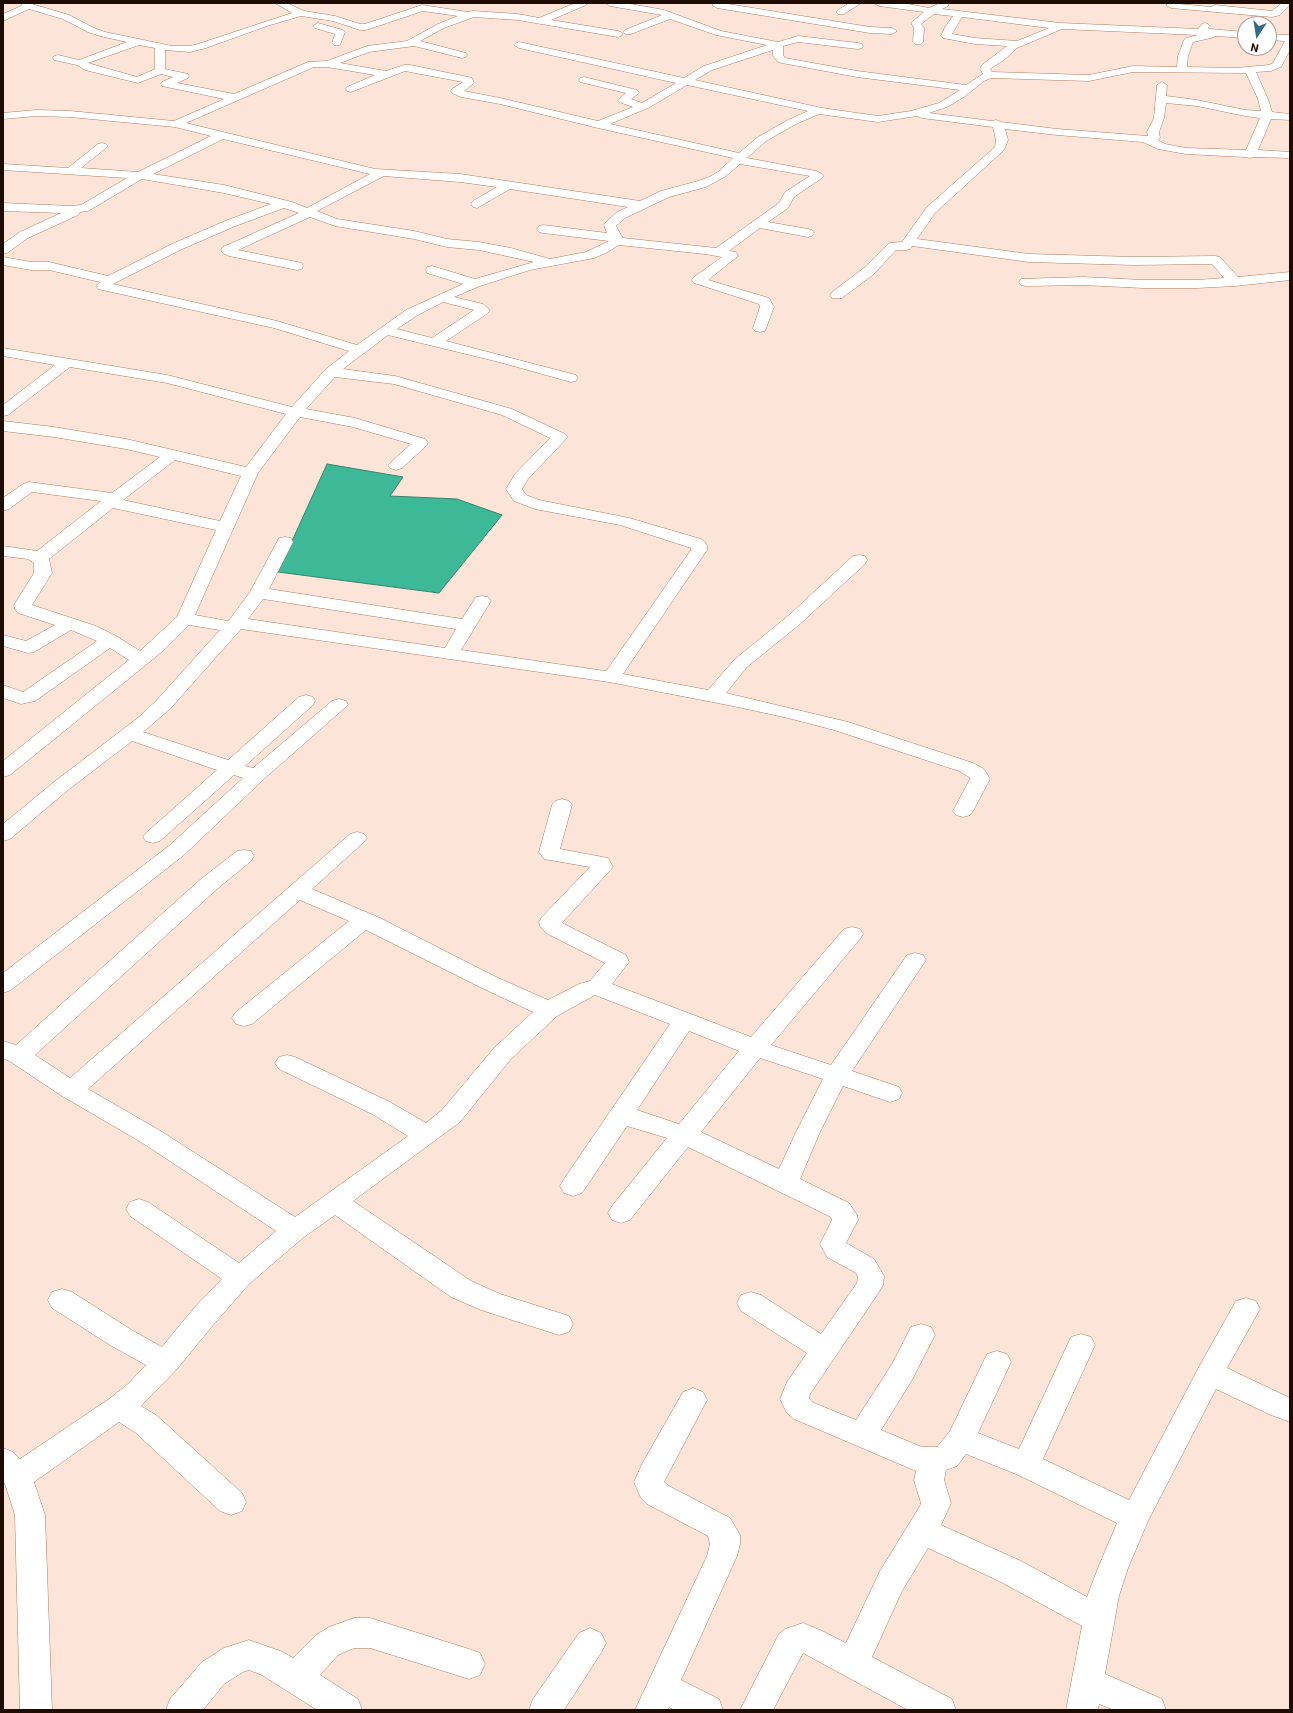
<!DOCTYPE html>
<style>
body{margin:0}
#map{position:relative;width:1293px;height:1713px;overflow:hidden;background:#fce4d8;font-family:Roboto,sans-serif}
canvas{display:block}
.frame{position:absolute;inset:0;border:4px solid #1e0b02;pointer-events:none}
.north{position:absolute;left:1237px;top:16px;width:40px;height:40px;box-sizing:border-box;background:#fff;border:1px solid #a59d9a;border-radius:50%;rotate:192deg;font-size:11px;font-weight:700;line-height:16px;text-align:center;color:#1e0b02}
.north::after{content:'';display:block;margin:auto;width:14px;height:18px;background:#326b85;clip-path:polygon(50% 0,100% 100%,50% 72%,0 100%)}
</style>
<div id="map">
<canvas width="1293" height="1713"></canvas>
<div class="frame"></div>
<div class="north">N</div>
</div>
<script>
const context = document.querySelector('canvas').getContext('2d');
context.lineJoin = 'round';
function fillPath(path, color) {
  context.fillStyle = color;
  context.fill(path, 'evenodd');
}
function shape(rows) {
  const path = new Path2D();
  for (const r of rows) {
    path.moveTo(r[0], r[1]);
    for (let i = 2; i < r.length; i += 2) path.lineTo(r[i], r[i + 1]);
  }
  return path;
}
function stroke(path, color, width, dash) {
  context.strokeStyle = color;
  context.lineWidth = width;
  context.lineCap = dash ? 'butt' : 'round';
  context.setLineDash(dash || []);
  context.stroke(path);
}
const water = shape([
 [327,464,403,477,390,496,457,499,502,515,439,593,278,572,327,464]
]);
fillPath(water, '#3db997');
stroke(water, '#34856a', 1);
const minor = shape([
 [23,3,33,3,32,4,69,15,94,28,105,32,172,46,190,46,198,44,292,13,275,3,287,3,304,11,335,16,360,24,365,24,422,5,468,12,473,11,518,14,539,18,575,3,588,3,586,5,551,20,618,31,621,32,623,34,621,36,618,37,518,20,474,17,444,28,420,41,466,53,467,55,466,57,462,58,414,46,369,52,340,63,386,71,404,65,410,65,468,77,472,78,474,83,464,91,500,98,598,121,633,107,619,102,618,100,626,93,580,82,579,80,580,78,584,77,637,90,639,93,631,99,642,103,676,83,519,48,514,45,516,43,519,42,684,78,704,66,767,45,716,35,670,19,631,34,625,34,623,32,625,30,662,15,610,6,605,3,625,3,664,10,721,31,778,42,798,36,858,43,862,44,863,46,862,48,858,49,798,42,783,46,783,55,785,58,857,71,966,85,983,74,980,69,982,65,1007,46,975,44,943,38,941,36,945,27,953,16,934,14,921,24,924,28,923,42,921,44,915,44,913,42,914,28,911,23,924,12,879,6,874,3,903,3,929,8,940,3,949,3,948,6,942,9,1060,23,1198,29,1202,24,1205,23,1208,24,1210,26,1208,28,1210,29,1245,32,1245,38,1216,36,1211,38,1193,42,1188,56,1187,67,1236,68,1269,65,1273,63,1285,41,1269,40,1269,34,1290,35,1290,50,1281,67,1271,71,1256,72,1268,99,1272,112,1290,114,1290,120,1271,119,1258,150,1290,152,1290,158,1254,157,1250,158,1245,157,1186,154,1158,149,1143,142,1057,135,1005,129,1008,140,1004,150,935,213,917,239,1029,254,1134,257,1215,256,1220,257,1238,277,1290,272,1290,280,1235,286,1197,288,1143,288,1083,285,1026,286,1021,285,1019,282,1021,279,1083,277,1143,280,1197,280,1224,278,1212,264,1134,265,1029,262,912,246,910,249,906,250,896,250,874,274,842,298,832,298,830,295,832,292,864,268,889,243,902,242,927,207,995,147,996,140,993,127,922,118,917,116,878,122,819,114,796,124,766,141,747,158,816,171,822,174,824,176,822,178,794,197,788,208,768,222,808,229,812,230,814,233,812,236,808,237,760,228,729,251,736,252,738,256,708,280,769,298,774,307,765,331,760,332,755,331,753,328,760,307,759,304,694,283,692,280,694,277,722,257,705,254,619,245,606,253,594,258,530,270,480,286,454,297,483,304,490,310,488,313,446,341,576,375,578,378,576,381,571,382,499,362,388,335,343,369,395,376,512,409,565,434,568,437,565,440,528,479,522,489,526,495,539,500,629,518,701,539,705,542,707,546,707,550,623,674,708,690,735,659,788,616,853,556,859,555,865,556,867,560,865,564,800,624,747,667,726,693,848,722,973,763,984,769,990,779,973,811,970,815,963,817,956,815,953,811,970,779,969,777,959,771,834,730,788,718,733,706,609,682,241,629,170,709,143,732,228,760,299,697,306,695,313,697,315,701,313,705,245,766,253,768,332,701,339,699,346,701,348,705,264,779,184,855,11,990,3,993,3,973,170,845,243,778,234,775,160,841,153,843,146,841,143,837,146,833,217,770,132,741,68,790,10,839,3,841,3,824,54,782,139,717,156,701,220,630,189,625,164,650,147,664,10,775,3,777,3,761,129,660,110,648,35,701,21,704,3,698,3,685,23,692,97,641,71,630,34,652,28,653,3,646,3,635,26,641,55,625,18,613,15,609,14,605,34,573,34,563,28,559,3,556,3,546,37,551,101,501,32,492,9,509,3,511,3,498,23,484,29,482,112,493,160,457,126,449,54,437,3,431,3,421,54,427,126,439,246,467,286,414,167,383,70,367,8,415,3,416,3,405,55,365,3,356,3,348,167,375,292,407,326,369,349,351,274,328,98,289,96,286,100,282,49,270,31,270,3,265,3,257,31,262,49,262,108,276,172,244,225,221,271,204,224,193,142,179,88,211,80,212,78,215,28,238,7,253,3,254,3,244,20,232,61,213,3,211,3,203,71,206,81,205,127,178,3,170,3,164,68,168,98,144,102,143,106,144,108,146,106,148,81,168,138,172,211,136,175,127,70,117,36,116,3,119,3,113,36,110,70,111,174,121,224,99,162,86,161,84,162,82,173,77,161,74,138,83,85,70,77,65,54,60,53,58,54,56,58,55,79,60,127,42,100,36,88,32,63,19,29,9,3,21,3,14,21,6,23,3],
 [423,11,458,16,438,24,407,41,367,46,327,61,308,62,234,94,177,83,188,78,189,76,188,74,165,69,165,50,190,52,206,48,267,26,301,16,333,21,360,30,366,30,423,11],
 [962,17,1049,28,1017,41,975,38,952,34,962,17],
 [1062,29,1198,35,1186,38,1184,40,1178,56,1177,67,1133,66,1089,75,992,72,990,69,1005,59,1017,48,1062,29],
 [139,45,155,48,155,69,137,77,88,63,139,45],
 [773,50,773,56,778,62,782,63,857,77,960,90,939,103,911,111,878,116,822,108,695,80,712,70,773,50],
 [314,67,327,67,375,75,347,87,346,89,347,91,351,92,405,71,463,82,452,89,451,91,452,93,461,97,500,104,598,128,733,158,718,172,709,177,698,181,661,191,640,201,460,174,375,169,186,123,314,67],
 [1133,72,1246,73,1258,99,1261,111,1245,110,1197,100,1166,96,1167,85,1162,82,1157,85,1154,118,1147,132,1148,136,1057,129,1001,122,996,120,992,121,929,113,947,107,964,97,984,81,991,78,1089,81,1133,72],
 [687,85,808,111,788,120,758,137,739,153,610,124,650,107,687,85],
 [1166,103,1197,106,1245,116,1260,118,1246,150,1186,148,1165,144,1158,140,1160,138,1159,132,1164,118,1166,103],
 [223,139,370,174,307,208,292,202,224,185,153,174,223,139],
 [740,164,810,176,785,192,779,203,716,248,623,238,621,235,616,226,625,218,669,197,706,187,717,181,726,176,740,164],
 [384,176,460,182,497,187,473,201,471,204,473,207,477,208,510,189,628,207,617,212,606,222,604,225,607,233,543,225,539,226,537,229,539,232,543,233,609,241,586,252,550,259,511,248,479,242,447,239,414,231,337,219,317,211,384,176],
 [284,208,299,213,223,247,221,250,223,253,229,256,297,270,302,269,303,266,302,263,238,250,310,217,335,226,414,239,447,247,479,250,534,262,475,279,432,266,427,267,426,270,427,273,463,284,406,310,357,345,277,321,113,284,180,250,233,227,284,208],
 [443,302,474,310,432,338,397,329,416,316,443,302],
 [335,377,394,384,502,415,550,438,515,474,506,489,514,501,535,509,620,525,691,548,691,550,607,670,605,671,461,650,491,601,488,597,482,596,476,597,462,619,269,589,293,542,291,538,285,537,279,538,277,542,250,592,230,619,228,621,195,615,258,473,300,417,353,427,411,444,388,465,390,468,396,470,402,468,427,445,428,442,425,439,355,418,306,409,335,377],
 [175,460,241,476,220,521,123,500,175,460],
 [113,508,216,530,177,617,140,651,116,636,96,626,32,605,52,573,49,559,113,508],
 [263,599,456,629,445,648,248,619,263,599],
 [714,3,722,3,870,27,892,28,897,31,892,34,870,33,717,8,712,5,714,3],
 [849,3,861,3,844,14,838,14,836,12,838,10,849,3],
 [1168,3,1211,7,1215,5,1272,11,1282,3,1290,3,1290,5,1280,15,1272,17,1171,8,1166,5,1168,3],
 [318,23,343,30,345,32,340,45,334,45,332,43,335,34,315,28,313,26,318,23],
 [562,799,569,801,572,805,560,849,608,858,613,867,562,923,626,955,629,962,612,984,751,1037,844,929,852,927,860,929,863,934,860,939,771,1045,831,1065,907,955,915,953,923,955,926,960,852,1071,899,1087,902,1093,899,1099,890,1102,843,1086,820,1132,800,1179,849,1203,857,1215,858,1220,846,1243,874,1259,884,1276,883,1285,879,1292,810,1394,809,1398,814,1403,856,1420,892,1364,911,1327,921,1324,931,1327,935,1335,912,1380,881,1430,922,1447,937,1447,950,1431,987,1354,997,1351,1007,1354,1011,1362,978,1433,1019,1449,1071,1337,1081,1334,1091,1337,1095,1345,1043,1459,1129,1500,1200,1365,1236,1301,1246,1298,1256,1301,1260,1309,1227,1368,1290,1398,1290,1422,1271,1415,1216,1389,1148,1521,1128,1568,1119,1596,1105,1674,1162,1699,1166,1710,1114,1710,1099,1704,1098,1710,1066,1710,1082,1626,999,1581,928,1548,902,1591,872,1657,952,1699,956,1710,908,1710,803,1653,773,1710,740,1710,779,1634,785,1629,803,1623,820,1630,846,1643,880,1571,920,1506,921,1503,914,1480,916,1471,794,1419,787,1413,780,1399,787,1382,807,1353,741,1311,737,1303,741,1295,751,1292,761,1295,821,1334,857,1283,858,1277,856,1273,827,1257,820,1244,832,1220,831,1217,688,1147,630,1220,621,1223,612,1220,608,1213,612,1206,667,1138,627,1126,582,1193,573,1196,564,1193,560,1186,564,1179,670,1024,595,995,557,1016,511,1059,460,1122,353,1201,471,1281,500,1294,569,1316,573,1324,569,1332,559,1335,481,1310,451,1297,335,1215,304,1237,249,1284,214,1324,176,1370,141,1406,156,1415,242,1493,246,1502,242,1511,231,1515,220,1511,136,1433,119,1422,34,1482,45,1515,52,1710,20,1710,15,1515,5,1484,3,1481,3,1448,13,1452,20,1459,109,1399,128,1384,146,1365,110,1345,52,1308,48,1300,52,1292,62,1289,72,1292,130,1329,162,1347,194,1308,222,1279,130,1216,126,1209,130,1202,139,1199,148,1202,239,1263,276,1231,141,1142,62,1096,11,1062,3,1058,3,1041,16,1045,201,879,237,851,244,850,251,851,254,856,251,861,217,889,35,1055,70,1078,350,834,357,832,364,834,367,838,364,842,312,889,380,918,496,977,548,1000,579,984,590,981,605,963,546,933,540,926,539,922,542,917,590,867,544,859,539,852,552,805,555,801,562,799],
 [300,900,349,921,236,1012,232,1018,236,1024,244,1026,252,1024,366,930,480,987,533,1012,495,1047,442,1110,426,1123,390,1102,295,1057,287,1055,279,1057,275,1063,279,1069,372,1114,408,1136,295,1217,159,1130,88,1089,300,900],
 [689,1031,739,1051,679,1124,637,1110,689,1031],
 [760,1058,823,1079,796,1132,779,1169,701,1132,760,1058],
 [966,1454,1016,1474,1117,1523,1098,1568,1087,1597,1021,1561,941,1525,951,1503,944,1480,946,1470,957,1466,966,1454],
 [693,1388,703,1392,707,1400,664,1482,669,1486,730,1518,740,1535,740,1544,737,1556,681,1680,719,1699,723,1710,674,1710,669,1707,668,1710,635,1710,707,1556,710,1544,708,1536,647,1504,641,1498,634,1482,642,1464,683,1392,693,1388],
 [354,1618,370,1618,469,1649,480,1653,485,1664,480,1675,469,1679,370,1648,354,1648,338,1655,320,1675,358,1699,362,1710,317,1710,262,1675,249,1670,243,1672,224,1684,203,1710,166,1710,170,1699,202,1662,224,1648,249,1640,283,1652,293,1658,316,1635,329,1627,354,1618],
 [590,1628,601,1633,606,1643,601,1653,564,1710,529,1710,533,1699,579,1633,590,1628]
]);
stroke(minor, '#af7c5e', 1);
fillPath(minor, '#fff');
</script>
